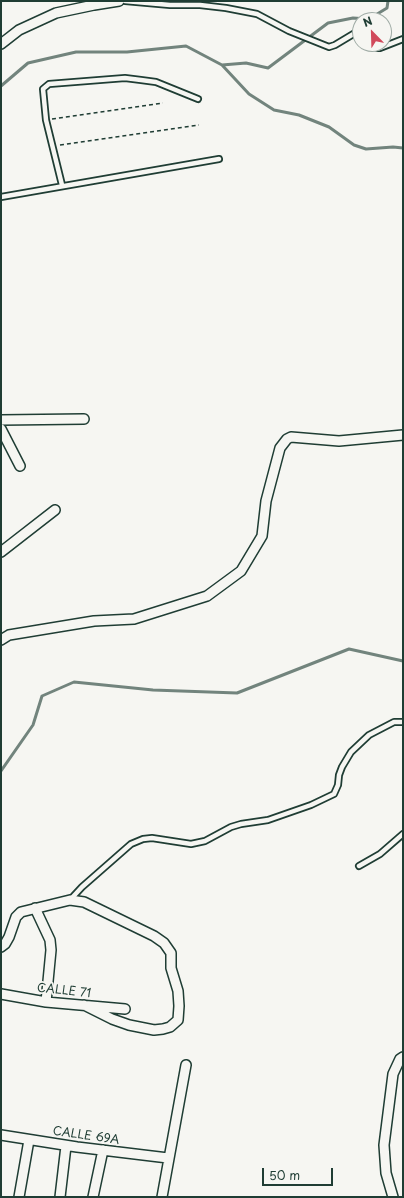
<!DOCTYPE html>
<style>
body{margin:0}
#map{position:relative;width:404px;height:1198px;overflow:hidden;background:#f6f6f2;font-family:"Playpen Sans",sans-serif}
canvas{display:block}
.frame{position:absolute;inset:0;border:2px solid #1f3d34;pointer-events:none}
.north{position:absolute;left:352px;top:12px;width:40px;height:40px;box-sizing:border-box;background:#f6f6f2;border:1px solid #a0aca6;border-radius:50%;rotate:337deg;font-size:11px;font-weight:700;line-height:16px;text-align:center;color:#1f3d34}
.north::after{content:'';display:block;margin:auto;width:14px;height:18px;background:#d1495b;clip-path:polygon(50% 0,100% 100%,50% 72%,0 100%)}
.scale{position:absolute;left:262px;top:1168px;width:71px;height:18px;box-sizing:border-box;border:2px solid #1f3d34;border-top:0;padding-left:5px;font-size:12px;line-height:14px;white-space:nowrap;color:#1f3d34;-webkit-text-stroke:3px #f6f6f2;paint-order:stroke}
</style>
<div id="map">
<canvas width="404" height="1198"></canvas>
<div class="frame"></div>
<div class="north">N</div>
<div class="scale">50 m</div>
</div>
<script>
const context = document.querySelector('canvas').getContext('2d');
context.lineJoin = 'round';
function shape(rows) {
  const path = new Path2D();
  for (const r of rows) {
    path.moveTo(r[0], r[1]);
    for (let i = 2; i < r.length; i += 2) path.lineTo(r[i], r[i + 1]);
  }
  return path;
}
function stroke(path, color, width, dash) {
  context.strokeStyle = color;
  context.lineWidth = width;
  context.lineCap = dash ? 'butt' : 'round';
  context.setLineDash(dash || []);
  context.stroke(path);
}
function drawText(font, color, halo, rows, align = 'center') {
  context.font = font + ' "Playpen Sans",sans-serif';
  context.lineWidth = 3.5;
  context.setLineDash([]);
  context.textBaseline = 'middle';
  context.strokeStyle = halo;
  context.fillStyle = color;
  for (const [text, x, y, turn = 0] of rows) {
    context.save();
    context.translate(x, y);
    context.rotate((+turn || 0) * Math.PI / 180);
    context.textAlign = isNaN(turn) ? turn : align;
    if (halo) context.strokeText(text, 0, 0);
    context.fillText(text, 0, 0);
    context.restore();
  }
}
stroke(shape([
 [222,65,249,94,274,110,299,115,329,127,354,145,366,149,393,147,403,148],
 [1,86,28,63,76,52,127,52,186,46,222,65,246,63,268,68,328,23,353,18,369,19,387,8,388,1],
 [1,771,33,725,42,696,74,682,153,690,237,693,349,649,403,661]
]), '#72847d', 3);
const service = shape([
 [125,1,170,5,200,5,226,8,257,14,289,31,329,47,335,45,355,33,360,35],
 [372,44,377,48,380,48,403,39],
 [62,185,46,120,43,89,49,84,125,78,141,80,156,82,198,99],
 [1,197,219,159],
 [359,866,380,854,403,834],
 [70,900,82,887,131,844,143,839,152,838,191,844,205,841,231,827,241,824,268,820,311,805,334,794,338,785,339,775,342,767,351,752,369,735,394,722,403,722]
]);
const minor = shape([
 [1,44,19,30,56,13,94,5,119,1],
 [1,420,84,419],
 [1,429,20,466],
 [1,552,55,510],
 [1,640,9,635,94,621,134,619,207,596,241,571,262,536,266,501,280,448,287,439,291,437,339,441,403,435],
 [35,908,50,940,51,950,46,1002],
 [1,947,5,944,9,937,16,917,21,912,70,900,84,902,154,936,164,943,171,953,171,968,178,991,179,1006,178,1020,170,1027,163,1029,154,1030,129,1025,112,1019,84,1005],
 [1,994,46,1002,125,1009],
 [1,1135,77,1147,168,1158],
 [19,1197,29,1140],
 [60,1197,66,1146],
 [93,1197,103,1150],
 [162,1197,186,1065],
 [393,1197,386,1173,384,1145,393,1074,400,1059,403,1057]
]);
stroke(service, '#1f3d34', 8);
stroke(minor, '#1f3d34', 12);
stroke(shape([
 [52,119,163,103],
 [60,145,199,125]
]), '#1f3d34', 1.5, [4, 3]);
stroke(service, '#f6f6f2', 4.5);
stroke(minor, '#f6f6f2', 9);
drawText('12px', '#1f3d34', '#f6f6f2', [
 ["CALLE 71",64,991,6],
 ["CALLE 69A",86,1136,8]
]);
</script>
